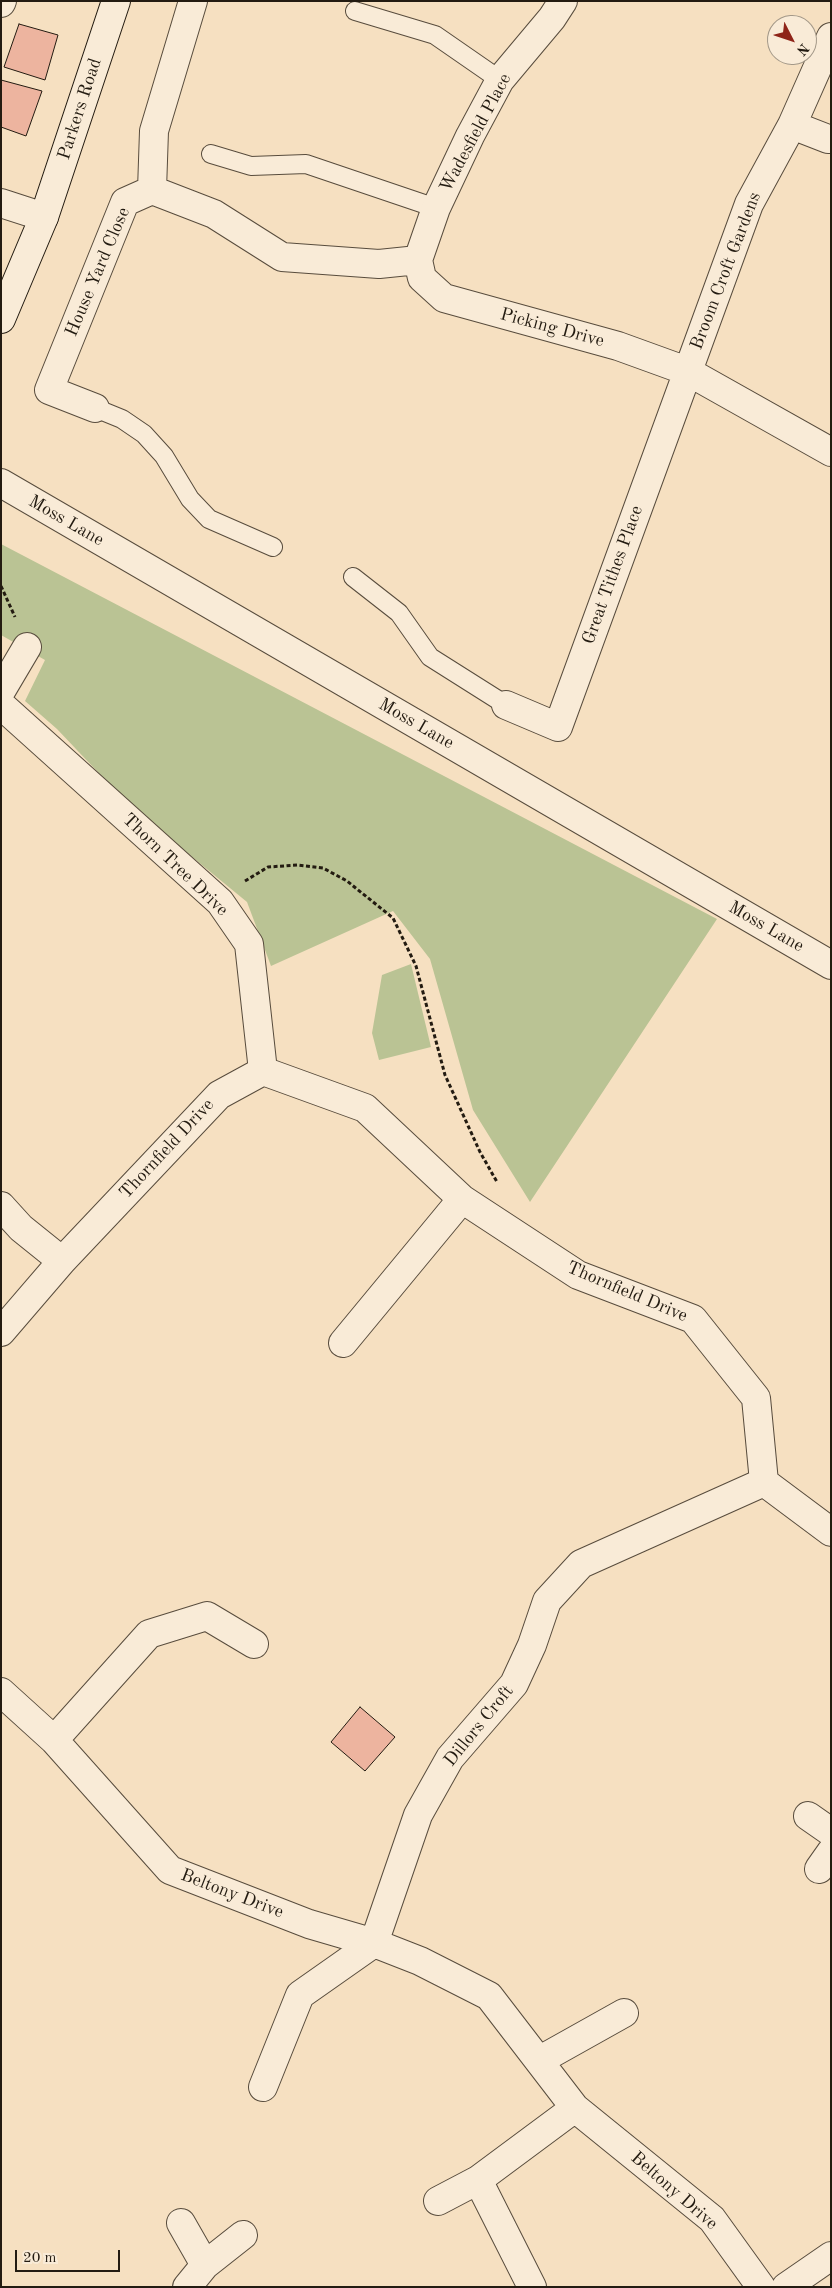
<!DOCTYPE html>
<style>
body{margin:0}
#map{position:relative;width:832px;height:2288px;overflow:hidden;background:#f6e0c1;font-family:"Old Standard TT",serif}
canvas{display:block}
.frame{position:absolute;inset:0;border:2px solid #231b11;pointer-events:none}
.north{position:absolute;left:767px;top:15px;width:50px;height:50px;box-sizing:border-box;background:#f9ebd7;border:1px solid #a39888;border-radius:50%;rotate:131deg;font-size:14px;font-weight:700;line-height:20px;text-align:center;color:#231b11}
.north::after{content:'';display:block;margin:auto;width:18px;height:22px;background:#8f2418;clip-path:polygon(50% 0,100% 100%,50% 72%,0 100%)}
.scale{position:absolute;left:15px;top:2250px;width:105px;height:22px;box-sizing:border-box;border:2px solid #231b11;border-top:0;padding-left:6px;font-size:15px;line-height:18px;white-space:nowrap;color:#231b11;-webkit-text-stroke:4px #f9ebd7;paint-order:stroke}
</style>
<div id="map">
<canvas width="832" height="2288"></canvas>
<div class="frame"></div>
<div class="north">N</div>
<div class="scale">20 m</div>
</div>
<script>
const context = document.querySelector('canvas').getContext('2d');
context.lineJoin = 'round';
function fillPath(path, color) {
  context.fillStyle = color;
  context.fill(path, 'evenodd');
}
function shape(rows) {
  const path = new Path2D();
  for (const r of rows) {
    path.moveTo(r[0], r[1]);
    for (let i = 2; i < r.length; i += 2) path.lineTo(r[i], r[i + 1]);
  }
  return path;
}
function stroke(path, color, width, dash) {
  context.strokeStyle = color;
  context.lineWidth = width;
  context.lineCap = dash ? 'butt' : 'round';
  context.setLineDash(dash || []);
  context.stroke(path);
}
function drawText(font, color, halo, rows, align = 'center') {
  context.font = font + ' "Old Standard TT",serif';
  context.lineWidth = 4;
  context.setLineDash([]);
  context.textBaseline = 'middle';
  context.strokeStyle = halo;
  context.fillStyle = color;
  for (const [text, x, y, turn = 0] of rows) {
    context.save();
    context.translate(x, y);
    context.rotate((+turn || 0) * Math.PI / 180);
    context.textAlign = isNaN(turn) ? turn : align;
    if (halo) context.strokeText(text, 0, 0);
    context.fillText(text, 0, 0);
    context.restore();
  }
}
fillPath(shape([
 [1,544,717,919,530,1202,473,1110,430,959,393,911,271,966,247,902,130,806,57,729,25,701,45,660,1,635],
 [411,964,431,1047,379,1060,372,1033,382,975]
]), '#bac394');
const building = shape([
 [19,24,58,35,45,80,4,67,19,24],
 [1,80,42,91,26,136,1,127,1,80],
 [360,1707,395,1737,365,1771,331,1742,360,1707]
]);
fillPath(building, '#edb49f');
stroke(building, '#231b11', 1);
const lane = shape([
 [355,11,435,35,500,80],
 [211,154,251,166,306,164,436,208],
 [95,408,122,419,144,434,164,456,190,499,209,519,273,547],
 [353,577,399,613,430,657,506,705]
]);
const street = shape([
 [563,1,552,18,500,80,470,136,436,208,418,260,422,278,444,298,618,346,687,371,831,452],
 [1,3,2,1],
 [792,125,828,139],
 [152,190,154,131,193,1],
 [1,203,44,217],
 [95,408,49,390,125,202,152,190,214,214,282,257,379,264,418,260],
 [1,483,831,965],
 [1,691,27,647],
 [1,705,220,902,249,944,263,1071],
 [506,705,558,727,749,204,792,125,831,37],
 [1,1206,21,1228,62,1261],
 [1,1332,62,1261,219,1095,263,1071,365,1108,462,1199,578,1275,693,1319,756,1398,764,1482,831,1532],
 [343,1343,462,1199],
 [1,1692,54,1740,170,1870,309,1924,374,1943,420,1961,489,1996,575,2108,712,2219,761,2287],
 [54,1740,149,1634,207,1616,254,1644],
 [808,1816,831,1832],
 [819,1869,831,1852],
 [374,1943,418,1815,450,1758,514,1684,532,1645,547,1601,581,1564,764,1482],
 [540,2060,624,2013],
 [263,2087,300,1995,374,1943],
 [478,2180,532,2287],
 [438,2201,478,2180,575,2108],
 [181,2223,205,2265],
 [187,2287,205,2265,243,2235],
 [786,2287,831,2256]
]);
const secondary = shape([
 [1,319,44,217,116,1]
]);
stroke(lane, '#584c3d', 20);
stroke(street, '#584c3d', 30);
stroke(secondary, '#231b11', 30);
stroke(shape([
 [1,586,15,617],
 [245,881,268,867,298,865,323,868,347,881,393,918,416,966,445,1075,480,1152,497,1182]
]), '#231b11', 3, [4, 2.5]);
stroke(lane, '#f9ebd7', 18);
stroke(street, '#f9ebd7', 28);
stroke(secondary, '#f9ebd7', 28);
drawText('18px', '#231b11', '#f9ebd7', [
 ["Parkers Road",80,109,-72],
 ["Wadesfield Place",476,133,-62],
 ["Broom Croft Gardens",726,271,-69],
 ["House Yard Close",98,272,-67],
 ["Picking Drive",552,328,15],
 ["Moss Lane",66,521,30],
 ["Great Tithes Place",613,575,-70],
 ["Moss Lane",416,724,30],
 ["Thorn Tree Drive",175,865,44],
 ["Moss Lane",766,927,30],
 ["Thornfield Drive",167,1149,-47],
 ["Thornfield Drive",627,1292,23],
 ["Dillors Croft",479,1726,-51],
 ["Beltony Drive",232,1894,21],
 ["Beltony Drive",674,2191,41]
]);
</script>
